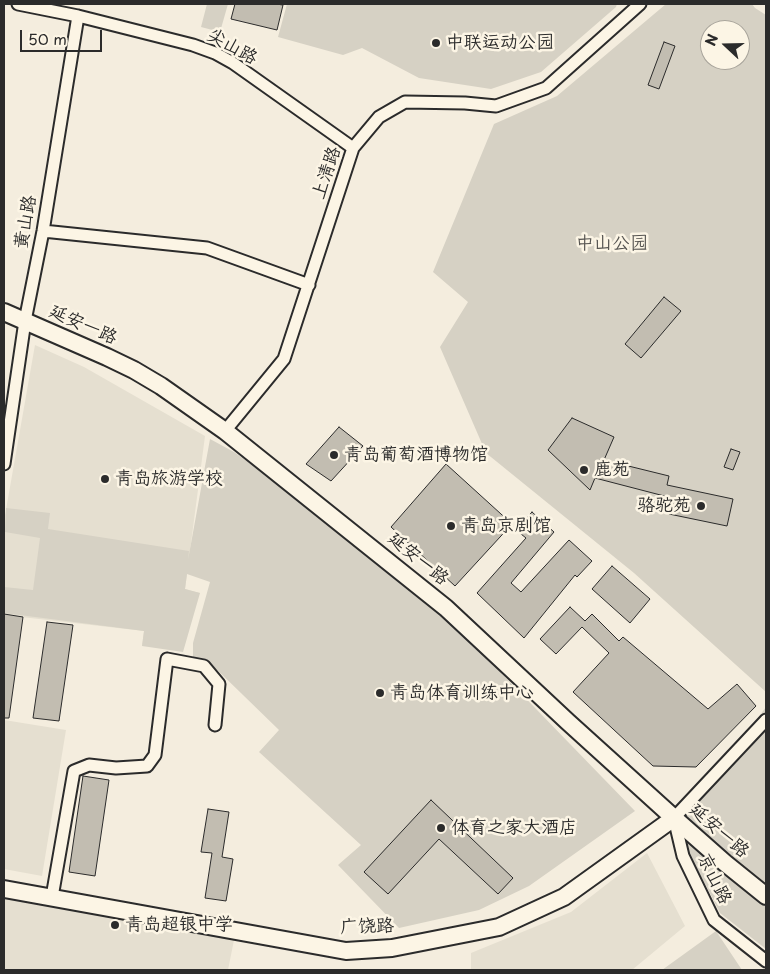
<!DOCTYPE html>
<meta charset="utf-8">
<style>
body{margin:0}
#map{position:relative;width:770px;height:974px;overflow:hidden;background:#f4edde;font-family:"Playpen Sans",sans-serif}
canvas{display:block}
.frame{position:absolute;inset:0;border:5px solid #2b2b2b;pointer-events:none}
.north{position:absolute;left:700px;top:20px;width:50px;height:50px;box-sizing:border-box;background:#fcf5e5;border:1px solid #a8a49b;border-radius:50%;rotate:291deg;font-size:14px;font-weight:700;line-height:20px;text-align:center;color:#2b2b2b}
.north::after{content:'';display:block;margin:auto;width:18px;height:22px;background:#2b2b2b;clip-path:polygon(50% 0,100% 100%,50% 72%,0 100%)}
.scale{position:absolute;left:20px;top:30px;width:82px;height:22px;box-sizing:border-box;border:2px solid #2b2b2b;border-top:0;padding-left:6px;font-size:15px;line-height:18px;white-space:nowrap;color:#2b2b2b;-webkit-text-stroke:4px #fcf5e5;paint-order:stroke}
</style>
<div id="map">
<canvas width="770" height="974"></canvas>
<div class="frame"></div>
<div class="north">N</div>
<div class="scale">50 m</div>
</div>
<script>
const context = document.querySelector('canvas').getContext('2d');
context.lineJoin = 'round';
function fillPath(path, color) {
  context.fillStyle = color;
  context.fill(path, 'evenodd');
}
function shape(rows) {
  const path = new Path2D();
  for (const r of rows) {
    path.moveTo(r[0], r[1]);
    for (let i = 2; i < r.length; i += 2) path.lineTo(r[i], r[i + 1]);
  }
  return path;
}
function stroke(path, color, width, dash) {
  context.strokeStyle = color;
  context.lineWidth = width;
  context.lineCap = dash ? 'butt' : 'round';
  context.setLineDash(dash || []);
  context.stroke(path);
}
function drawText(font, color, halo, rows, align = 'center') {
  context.font = font + ' "Playpen Sans","LXGW WenKai TC",sans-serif';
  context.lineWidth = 5;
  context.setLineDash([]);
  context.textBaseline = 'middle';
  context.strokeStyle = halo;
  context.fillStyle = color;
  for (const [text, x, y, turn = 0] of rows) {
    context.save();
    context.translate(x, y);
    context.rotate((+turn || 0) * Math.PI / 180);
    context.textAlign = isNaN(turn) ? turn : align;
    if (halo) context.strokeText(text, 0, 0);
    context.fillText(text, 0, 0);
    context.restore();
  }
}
fillPath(shape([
 [35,345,84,367,205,436,185,589,200,593,142,646,144,631,4,615,4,521],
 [4,720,66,730,42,876,4,869],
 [647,853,685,926,632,970,471,970,471,953,571,912],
 [4,897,77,909,234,940,228,970,4,970]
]), '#e5dfd0');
fillPath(shape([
 [207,4,228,4,220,32,201,27],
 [287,4,617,4,616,7,541,72,491,89,419,78,362,48,343,55,278,37],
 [666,4,752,4,755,8,766,15,766,692,634,573,486,453,440,347,468,302,433,272,494,124,557,96],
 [710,30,740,30,740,60,710,60],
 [210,439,234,452,322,515,443,613,635,811,529,886,479,910,399,928,338,865,361,845,259,752,279,730,207,660,193,658,193,643,210,582,187,574,185,589,200,593,183,652,142,646,144,631,4,613,4,587,33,590,40,538,5,532,6,508,50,513,48,529,189,551,188,560],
 [766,707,766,949,720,913,688,851,684,818],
 [716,931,742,970,662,970]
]), '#d6d1c4');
const building = shape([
 [235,4,276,4,283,5,277,30,231,19,235,4],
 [664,42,675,46,659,89,648,85,664,42],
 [664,297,681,311,641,358,625,344,664,297],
 [572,418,614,437,604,460,669,476,667,485,733,499,727,526,669,514,672,498,595,478,590,490,548,450,572,418],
 [339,427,363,446,331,481,306,464,339,427],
 [731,449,740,452,733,470,724,467,731,449],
 [446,464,512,524,455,586,391,527,446,464],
 [532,512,554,532,511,583,521,592,569,540,592,561,577,577,575,575,524,638,477,593,526,538,516,530,532,512],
 [612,566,650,599,630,623,592,589,612,566],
 [570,607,585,621,592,614,619,641,623,637,708,709,737,684,756,706,696,767,653,766,573,692,609,653,582,627,556,654,540,639,570,607],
 [4,614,23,617,9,718,4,718,4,614],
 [47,622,73,625,59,721,33,718,47,622],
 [83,776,109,780,95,876,69,872,83,776],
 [431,800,513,878,498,894,439,839,388,894,364,872,431,800],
 [208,809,229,812,222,857,233,859,226,901,205,898,212,853,201,852,208,809]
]);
fillPath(building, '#c2bdb1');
stroke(building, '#2b2b2b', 1);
const street = shape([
 [18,4,78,16,193,45,215,53,233,63,353,148],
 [43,231,207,248,309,285],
 [225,431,284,359,353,148,379,117,405,102,465,103,496,106,546,88,640,4],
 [4,464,25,321,43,231,78,16],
 [766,720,674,818,683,856,714,920,766,961],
 [52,897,74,771,89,765,116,768,147,766,155,755,167,659,204,666,219,684,215,725]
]);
const secondary = shape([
 [4,312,107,357,134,370,161,386,225,431,446,608,568,722,674,818,725,863,766,896],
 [4,889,346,951,392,948,499,927,564,897,674,818]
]);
stroke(street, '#2b2b2b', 15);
stroke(secondary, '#2b2b2b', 20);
stroke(street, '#fcf5e5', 11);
stroke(secondary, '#fcf5e5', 16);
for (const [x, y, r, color] of [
 [436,43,5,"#2b2b2b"],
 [334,455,5,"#2b2b2b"],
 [584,470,5,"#2b2b2b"],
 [105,479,5,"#2b2b2b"],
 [701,506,5,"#2b2b2b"],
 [451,526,5,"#2b2b2b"],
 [380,693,5,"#2b2b2b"],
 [441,828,5,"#2b2b2b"],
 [115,925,5,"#2b2b2b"]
]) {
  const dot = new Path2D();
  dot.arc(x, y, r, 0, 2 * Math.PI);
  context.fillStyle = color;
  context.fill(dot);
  stroke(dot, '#fcf5e5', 2);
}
drawText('18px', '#2b2b2b', '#fcf5e5', [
 ["中联运动公园",446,43],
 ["青岛葡萄酒博物馆",344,455],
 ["鹿苑",594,470],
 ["青岛旅游学校",115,479],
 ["骆驼苑",691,506,"right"],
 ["青岛京剧馆",461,526],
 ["青岛体育训练中心",390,693],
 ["体育之家大酒店",451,828],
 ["青岛超银中学",125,925]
], 'left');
drawText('18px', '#2b2b2b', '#fcf5e5', [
 ["尖山路",232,47,29],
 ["上清路",327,173,-71],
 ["黄山路",26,222,-80],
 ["延安一路",83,325,24],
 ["延安一路",418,559,39],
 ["延安一路",719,831,41],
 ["京山路",714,879,64],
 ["广饶路",367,927,-2]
]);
drawText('18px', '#565451', '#fcf5e5', [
 ["中山公园",612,244]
]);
</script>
